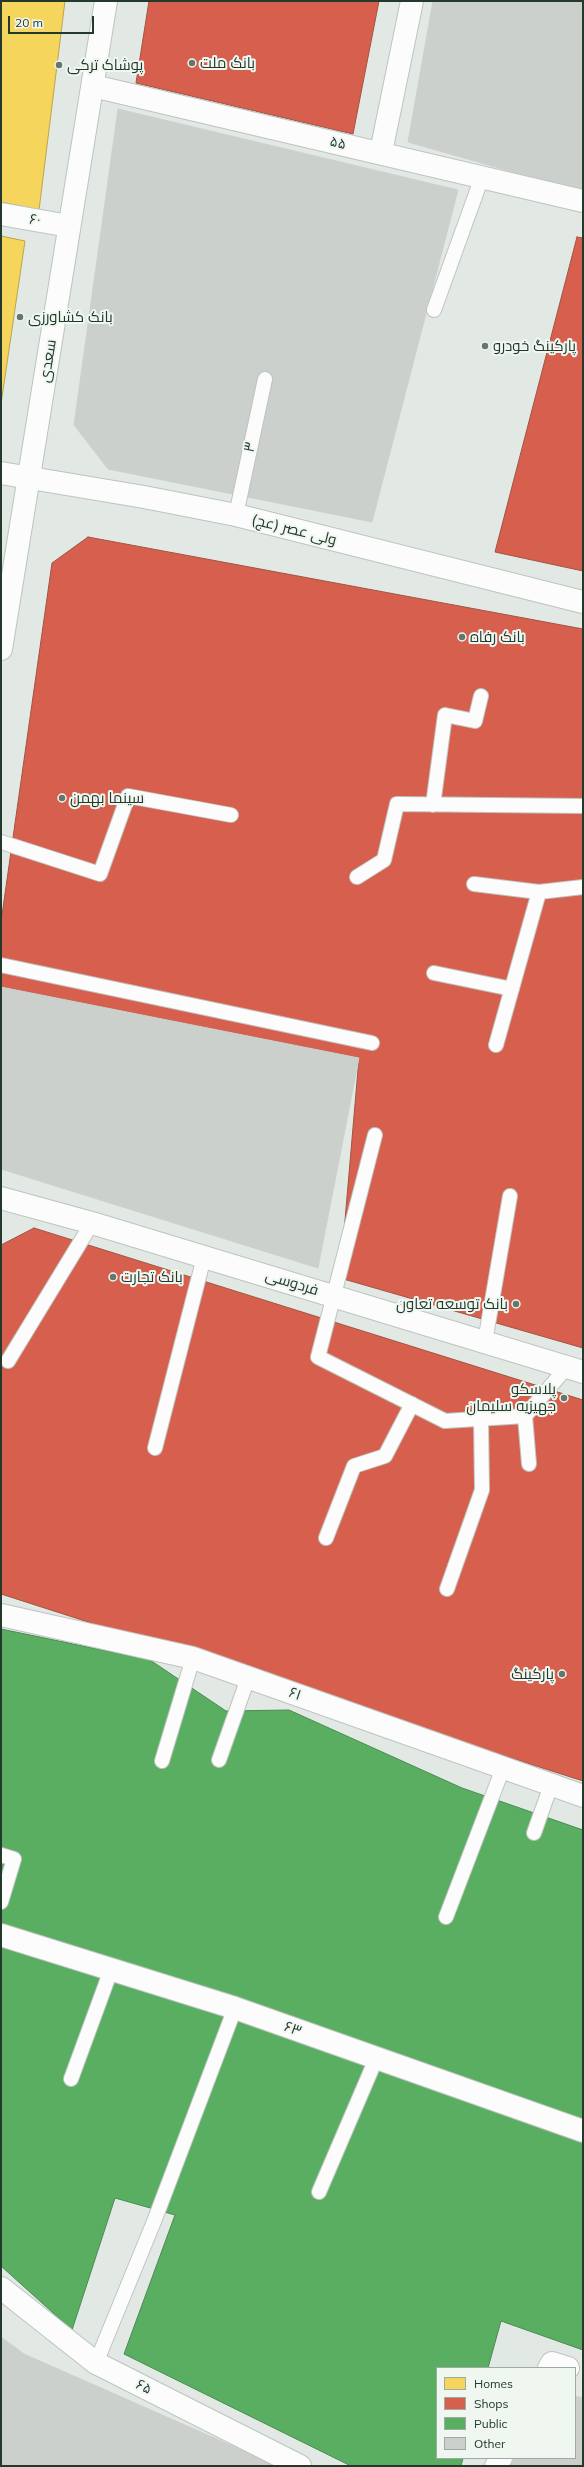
<!DOCTYPE html>
<meta charset="utf-8">
<style>
body{margin:0}
#map{position:relative;width:584px;height:2467px;overflow:hidden;background:#e2e8e3;font-family:Mulish,sans-serif}
canvas{display:block}
.frame{position:absolute;inset:0;border:2px solid #22392c;pointer-events:none}
.legend{position:absolute;left:436px;top:2367px;width:140px;height:92px;box-sizing:border-box;background:#f0f7f1;border:1px solid #9eaba2;margin:0;padding:5px 7px;list-style:none;font-size:12px;color:#22392c}
.legend li{display:flex;align-items:center;gap:8px;height:20px}
.legend b{width:20px;border:1px solid #9eaba2}
.scale{position:absolute;left:8px;top:16px;width:86px;height:18px;box-sizing:border-box;border:2px solid #22392c;border-top:0;padding-left:5px;font-size:12px;line-height:14px;white-space:nowrap;color:#22392c;-webkit-text-stroke:3px #f0f7f1;paint-order:stroke}
</style>
<div id="map">
<canvas width="584" height="2467"></canvas>
<div class="frame"></div>
<ul class="legend">
<li><b style="height:11px;background:#f6d55c"></b>Homes</li>
<li><b style="height:11px;background:#d6604d"></b>Shops</li>
<li><b style="height:11px;background:#5aae61"></b>Public</li>
<li><b style="height:11px;background:#cbd0cc"></b>Other</li>
</ul>
<div class="scale">20 m</div>
</div>
<script>
const context = document.querySelector('canvas').getContext('2d');
context.lineJoin = 'round';
function fillPath(path, color) {
  context.fillStyle = color;
  context.fill(path, 'evenodd');
}
function shape(rows) {
  const path = new Path2D();
  for (const r of rows) {
    path.moveTo(r[0], r[1]);
    for (let i = 2; i < r.length; i += 2) path.lineTo(r[i], r[i + 1]);
  }
  return path;
}
function stroke(path, color, width, dash) {
  context.strokeStyle = color;
  context.lineWidth = width;
  context.lineCap = dash ? 'butt' : 'round';
  context.setLineDash(dash || []);
  context.stroke(path);
}
function drawText(font, color, halo, rows, align = 'center') {
  context.font = font + ' Mulish,Cairo,sans-serif';
  context.lineWidth = 4;
  context.setLineDash([]);
  context.textBaseline = 'middle';
  context.strokeStyle = halo;
  context.fillStyle = color;
  for (const [text, x, y, turn = 0] of rows) {
    context.save();
    context.translate(x, y);
    context.rotate((+turn || 0) * Math.PI / 180);
    context.textAlign = isNaN(turn) ? turn : align;
    if (halo) context.strokeText(text, 0, 0);
    context.fillText(text, 0, 0);
    context.restore();
  }
}
const homes = shape([
 [1,1,65,1,39,210,1,202,1,1],
 [1,236,25,241,1,404,1,236]
]);
fillPath(homes, '#f6d55c');
stroke(homes, '#b6a64e', 1);
const shops = shape([
 [149,1,379,1,353,134,136,83,149,1],
 [577,237,583,238,583,571,495,552,577,237],
 [88,537,583,629,583,1348,340,1278,359,1058,1,987,1,922,52,563,88,537],
 [34,1228,583,1400,583,1781,1,1594,1,1245,34,1228]
]);
fillPath(shops, '#d6604d');
stroke(shops, '#a05443', 1);
const public = shape([
 [1,1629,150,1660,226,1711,289,1710,462,1788,583,1830,583,2350,501,2321,488,2368,437,2368,437,2458,463,2458,461,2466,351,2466,124,2354,175,2215,115,2198,72,2330,1,2266,1,1629]
]);
fillPath(public, '#5aae61');
stroke(public, '#498b51', 1);
const building = shape([
 [433,1,583,1,583,192,408,142,433,1],
 [118,109,458,190,372,522,108,469,74,425,118,109],
 [1,987,359,1058,318,1268,1,1169,1,987],
 [1,2337,24,2354,278,2466,1,2466,1,2337],
 [575,2396,583,2398,583,2466,509,2466,515,2458,575,2458,575,2396]
]);
fillPath(building, '#cbd0cc');
stroke(building, '#cbd1cc', 1);
const service = shape([
 [434,310,482,177],
 [236,515,265,379],
 [433,805,445,715,475,721,481,696],
 [1,842,100,874,128,796,231,815],
 [357,877,384,860,397,804,583,806],
 [474,884,539,892],
 [1,965,372,1043],
 [434,973,512,989],
 [496,1045,539,892,583,887],
 [375,1135,318,1357,445,1421,525,1416,567,1367],
 [485,1342,510,1196],
 [8,1361,92,1223],
 [525,1416,529,1464],
 [155,1448,204,1257],
 [326,1538,354,1466,385,1456,412,1404],
 [447,1589,482,1490,481,1419],
 [219,1760,248,1678],
 [162,1761,193,1658],
 [534,1833,551,1785],
 [1,1855,14,1859,1,1902],
 [446,1917,503,1768],
 [71,2079,111,1970],
 [319,2192,376,2059],
 [96,2363,155,2219,235,2008]
]);
const minor = shape([
 [93,86,583,201],
 [381,152,412,1],
 [1,214,69,226],
 [1,1615,193,1658,583,1796],
 [1,1935,235,2008,583,2131],
 [1,2288,96,2363,300,2466],
 [549,2368,552,2363,568,2368],
 [496,2466,501,2458]
]);
const secondary = shape([
 [1,473,144,497,236,515,583,602],
 [1,649,106,1],
 [1,1198,92,1223,583,1372]
]);
stroke(service, '#bfc4c0', 16);
stroke(minor, '#bfc4c0', 24);
stroke(secondary, '#bdc4bf', 24);
stroke(service, '#fbfcfb', 14);
stroke(minor, '#fbfcfb', 22);
stroke(secondary, '#fbfcfb', 22);
for (const [x, y, r, color] of [
 [192,63,4,"#65766c"],
 [59,65,4,"#65766c"],
 [20,317,4,"#65766c"],
 [485,346,4,"#65766c"],
 [462,637,4,"#65766c"],
 [62,798,4,"#65766c"],
 [113,1277,4,"#65766c"],
 [516,1304,4,"#65766c"],
 [564,1398,4,"#65766c"],
 [562,1674,4,"#65766c"]
]) {
  const dot = new Path2D();
  dot.arc(x, y, r, 0, 2 * Math.PI);
  context.fillStyle = color;
  context.fill(dot);
  stroke(dot, '#f0f7f1', 1.5);
}
drawText('15px', '#22392c', '#f0f7f1', [
 ["بانک ملت",200,63],
 ["پوشاک ترکی",67,65],
 ["بانک کشاورزی",28,317],
 ["پارکینگ خودرو",493,346],
 ["بانک رفاه",470,637],
 ["سینما بهمن",70,798],
 ["بانک تجارت",121,1277],
 ["بانک توسعه تعاون",508,1304,"right"],
 ["پلاسکو",556,1389,"right"],
 ["جهیزیه سلیمان",556,1406,"right"],
 ["پارکینگ",554,1674,"right"]
], 'left');
drawText('15px', '#22392c', '#f0f7f1', [
 ["۵۵",338,143,13],
 ["۶۰",35,220,10],
 ["سعدی",48,361,-81],
 ["۳",250,447,-78],
 ["ولی عصر (عج)",294,530,14],
 ["فردوسی",292,1283,17],
 ["۶۱",295,1694,19],
 ["۶۳",293,2029,20],
 ["۶۵",144,2387,27]
]);
</script>
